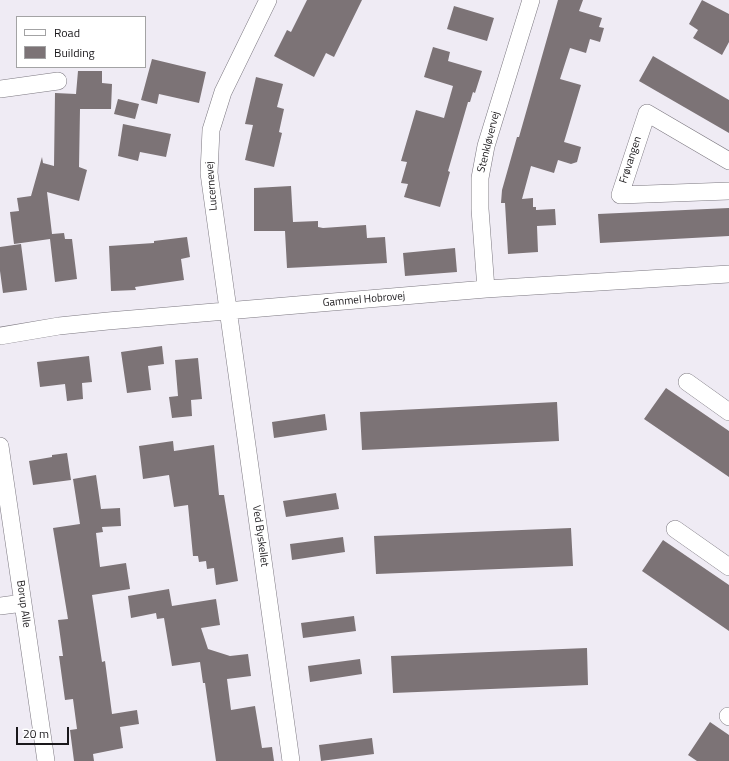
<!DOCTYPE html>
<meta charset="utf-8">
<style>
body{margin:0}
#map{position:relative;width:729px;height:761px;overflow:hidden;background:#efebf4;font-family:"Titillium Web",sans-serif}
canvas{display:block}
.legend{position:absolute;left:16px;top:16px;width:130px;height:52px;box-sizing:border-box;background:#fff;border:1px solid #a3a3a4;margin:0;padding:5px 7px;list-style:none;font-size:12px;color:#1a181b}
.legend li{display:flex;align-items:center;gap:8px;height:20px}
.legend b{width:20px;border:1px solid #a3a3a4}
.scale{position:absolute;left:16px;top:727px;width:53px;height:18px;box-sizing:border-box;border:2px solid #1a181b;border-top:0;padding-left:5px;font-size:12px;line-height:14px;white-space:nowrap;color:#1a181b;-webkit-text-stroke:3px #fff;paint-order:stroke}
</style>
<div id="map">
<canvas width="729" height="761"></canvas>
<ul class="legend">
<li><b style="height:5px;background:#fff"></b>Road</li>
<li><b style="height:11px;background:#7c7376"></b>Building</li>
</ul>
<div class="scale">20 m</div>
</div>
<script>
const context = document.querySelector('canvas').getContext('2d');
context.lineJoin = 'round';
function fillPath(path, color) {
  context.fillStyle = color;
  context.fill(path, 'evenodd');
}
function shape(rows) {
  const path = new Path2D();
  for (const r of rows) {
    path.moveTo(r[0], r[1]);
    for (let i = 2; i < r.length; i += 2) path.lineTo(r[i], r[i + 1]);
  }
  return path;
}
function stroke(path, color, width, dash) {
  context.strokeStyle = color;
  context.lineWidth = width;
  context.lineCap = dash ? 'butt' : 'round';
  context.setLineDash(dash || []);
  context.stroke(path);
}
function drawText(font, color, halo, rows, align = 'center') {
  context.font = font + ' "Titillium Web",sans-serif';
  context.lineWidth = 3;
  context.setLineDash([]);
  context.textBaseline = 'middle';
  context.strokeStyle = halo;
  context.fillStyle = color;
  for (const [text, x, y, turn = 0] of rows) {
    context.save();
    context.translate(x, y);
    context.rotate((+turn || 0) * Math.PI / 180);
    context.textAlign = isNaN(turn) ? turn : align;
    if (halo) context.strokeText(text, 0, 0);
    context.fillText(text, 0, 0);
    context.restore();
  }
}
fillPath(shape([
 [307,0,362,0,334,57,326,53,314,77,274,56,287,30,291,32],
 [558,0,583,0,579,11,602,18,599,27,604,28,600,42,590,39,586,53,570,48,560,79,581,85,564,142,581,147,577,162,571,164,558,160,554,173,531,166,522,199,533,198,533,207,536,207,536,210,555,209,556,225,537,226,538,252,508,254,505,203,501,203,502,190,517,137,519,137],
 [702,0,729,14,729,42,722,55,693,38,698,30,689,24],
 [454,6,494,18,487,41,447,29],
 [433,47,450,52,448,61,482,71,475,93,473,92,470,102,468,102,448,171,450,172,440,207,404,197,408,184,401,183,407,162,401,161,416,110,444,118,453,86,424,77],
 [653,56,729,100,729,133,639,81],
 [152,59,206,72,199,103,159,94,157,104,141,100],
 [78,71,102,71,102,83,112,84,111,109,80,109,79,167,87,170,79,201,47,192,52,234,64,233,65,239,72,239,77,279,55,282,50,239,14,244,10,212,19,211,17,198,31,196,42,157,43,163,54,166,55,93,76,94],
 [256,77,283,84,277,107,284,109,279,132,282,133,274,167,245,160,253,125,245,124],
 [118,99,139,104,135,119,114,114],
 [123,124,171,134,166,157,140,152,138,161,118,156],
 [291,186,293,222,318,221,318,227,323,228,366,225,367,238,385,237,387,263,287,268,285,231,254,231,254,188],
 [729,208,729,236,600,243,598,214],
 [187,237,190,257,181,259,184,280,135,287,136,290,111,291,109,246,154,243,154,241],
 [21,244,27,290,3,293,0,271,0,247],
 [455,248,457,272,405,276,403,253],
 [162,346,164,364,148,366,151,390,127,393,121,352],
 [89,356,92,382,82,383,83,399,67,401,65,384,40,387,37,362],
 [198,358,202,399,191,400,192,416,172,418,169,397,178,396,175,360],
 [666,388,729,431,729,477,644,419],
 [557,402,559,441,362,450,360,412],
 [325,414,327,430,274,438,272,422],
 [173,441,174,451,214,445,219,495,224,495,238,581,216,585,214,568,207,569,206,561,199,562,198,556,193,556,188,505,174,507,169,475,143,479,139,446],
 [67,453,71,480,33,485,29,461,52,457,52,455],
 [96,475,101,509,120,508,121,526,102,527,103,532,96,533,100,567,126,563,130,589,92,595,102,662,105,661,112,714,137,710,139,724,120,727,123,748,93,754,94,761,74,761,70,730,77,729,73,699,65,700,59,656,63,656,58,620,68,619,53,528,80,524,73,479],
 [336,493,339,509,286,517,283,501],
 [571,528,573,566,376,574,374,536],
 [343,537,345,552,292,560,290,544],
 [663,540,729,585,729,631,642,571],
 [169,589,172,606,216,599,220,625,201,628,208,649,230,656,248,654,251,676,227,679,231,710,255,706,262,748,272,747,274,761,216,761,205,683,203,683,200,662,172,666,164,618,157,619,156,613,131,618,128,596],
 [354,616,356,631,303,638,301,623],
 [587,648,588,685,393,693,391,656],
 [360,659,362,674,310,682,308,666],
 [710,722,729,735,729,761,697,761,688,755],
 [372,738,374,754,321,761,319,745]
]), '#7c7376');
const street = shape([
 [268,0,223,92,211,130,209,173,291,761],
 [0,89,58,81],
 [729,161,647,113,620,195,729,191],
 [486,289,480,209,480,178,486,146,531,0],
 [0,336,59,326,108,321,486,289,729,274],
 [687,382,729,412],
 [0,446,46,761],
 [675,529,729,567],
 [0,606,23,603],
 [728,716,729,717]
]);
stroke(street, '#7c7880', 18);
stroke(street, '#fff', 17);
drawText('11px', '#1a181b', '#fff', [
 ["Stenkløvervej",489,142,-76],
 ["Frøvangen",631,160,-72],
 ["Lucernevej",212,186,-95],
 ["Gammel Hobrovej",364,300,-5],
 ["Ved Byskellet",260,536,82],
 ["Borup Alle",23,604,82]
]);
</script>
